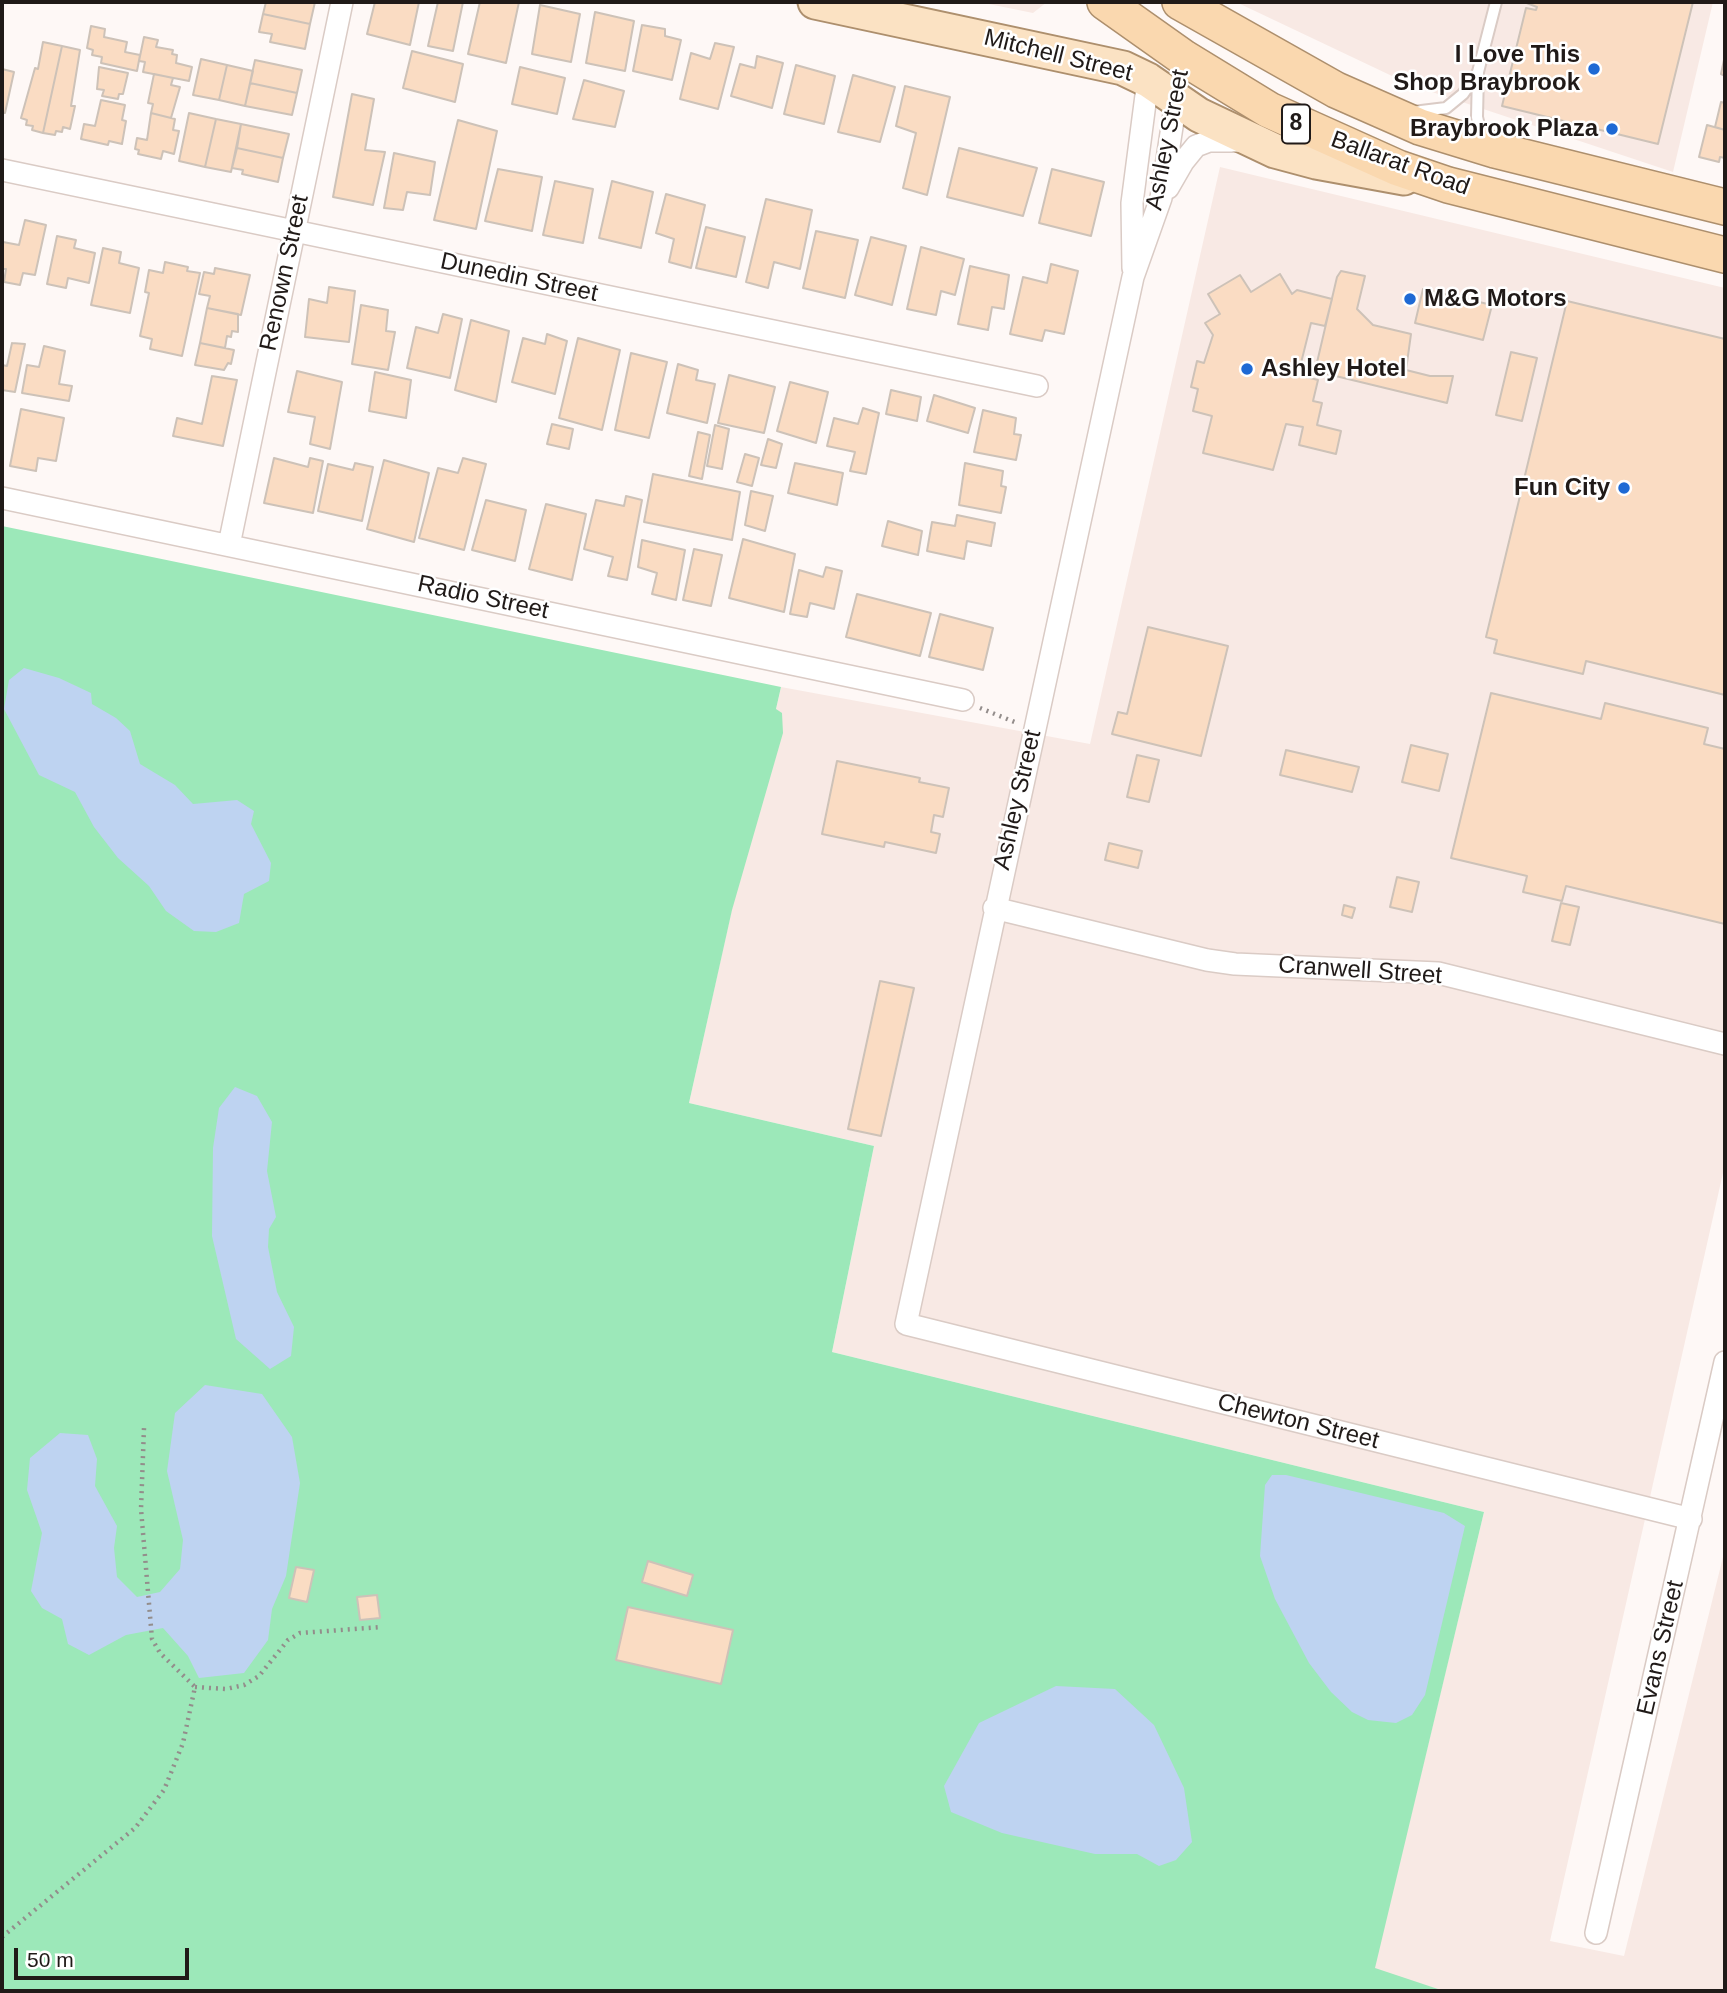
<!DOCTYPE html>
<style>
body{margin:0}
#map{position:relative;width:1727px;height:1993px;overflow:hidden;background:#fef8f6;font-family:Helvetica,sans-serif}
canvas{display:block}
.frame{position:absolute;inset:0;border:4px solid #201a18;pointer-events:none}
.scale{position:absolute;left:14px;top:1948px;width:175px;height:32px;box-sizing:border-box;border:4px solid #201a18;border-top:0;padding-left:9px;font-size:21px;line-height:24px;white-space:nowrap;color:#201a18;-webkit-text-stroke:5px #fff;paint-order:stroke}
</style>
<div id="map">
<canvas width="1727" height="1993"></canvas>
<div class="frame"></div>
<div class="scale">50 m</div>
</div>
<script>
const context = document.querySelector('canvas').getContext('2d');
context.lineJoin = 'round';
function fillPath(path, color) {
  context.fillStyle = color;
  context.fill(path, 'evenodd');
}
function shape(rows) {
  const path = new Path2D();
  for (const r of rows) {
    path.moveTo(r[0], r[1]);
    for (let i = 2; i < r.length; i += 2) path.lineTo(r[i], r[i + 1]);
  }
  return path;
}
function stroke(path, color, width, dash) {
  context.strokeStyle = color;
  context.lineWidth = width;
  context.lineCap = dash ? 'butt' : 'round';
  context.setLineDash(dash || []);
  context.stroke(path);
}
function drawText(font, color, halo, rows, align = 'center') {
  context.font = font + ' Helvetica,sans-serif';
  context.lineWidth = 5;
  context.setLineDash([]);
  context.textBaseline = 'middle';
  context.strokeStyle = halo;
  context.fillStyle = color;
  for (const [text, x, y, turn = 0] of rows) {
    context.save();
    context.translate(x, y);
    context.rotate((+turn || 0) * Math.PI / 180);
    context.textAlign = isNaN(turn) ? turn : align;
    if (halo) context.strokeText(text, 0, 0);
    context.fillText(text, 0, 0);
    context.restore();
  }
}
fillPath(shape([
 [979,2,1047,2,1033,13],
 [1236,2,1713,2,1673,172,1411,85],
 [1220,167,1725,288,1725,1164,1550,1941,1624,1956,1725,1549,1725,1991,1444,1991,1374,1969,1484,1512,832,1352,874,1146,689,1103,781,687,1090,744]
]), '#f8e9e4');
fillPath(shape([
 [2,526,781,687,776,709,782,713,783,733,732,910,689,1103,874,1146,832,1352,1484,1512,1375,1968,1444,1991,2,1991]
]), '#9ce8b9');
fillPath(shape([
 [24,668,59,678,91,693,92,704,116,718,130,731,140,764,175,785,193,804,237,800,254,811,251,824,271,863,269,881,244,894,239,923,216,932,194,931,166,911,149,886,118,858,94,827,75,792,39,775,4,709,9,680],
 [235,1087,257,1096,272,1122,267,1171,276,1217,269,1229,268,1247,277,1292,294,1327,291,1356,270,1369,236,1339,212,1236,213,1148,219,1108],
 [205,1385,262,1394,292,1437,300,1483,286,1576,272,1609,268,1640,244,1673,199,1678,188,1656,163,1628,126,1635,89,1655,68,1644,62,1619,42,1608,31,1591,42,1533,27,1490,30,1458,60,1433,88,1435,97,1459,95,1486,117,1526,114,1548,117,1577,137,1597,160,1592,180,1569,183,1540,167,1471,175,1413],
 [1272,1475,1286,1475,1444,1513,1465,1526,1425,1695,1412,1715,1396,1723,1368,1720,1352,1712,1331,1692,1309,1663,1275,1599,1260,1556,1265,1485],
 [1056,1686,1115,1689,1154,1725,1184,1788,1192,1842,1176,1860,1159,1866,1137,1854,1095,1854,1002,1833,951,1812,944,1786,979,1723]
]), '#bed3f1');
const building = shape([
 [266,2,315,2,310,24,263,14,266,2],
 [375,2,419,2,410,45,367,34,375,2],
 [438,2,463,2,453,51,428,46,438,2],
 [480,2,519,2,506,63,468,54,480,2],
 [1524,2,1693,2,1658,144,1502,106,1526,8,1536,10,1537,7,1524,2],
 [540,5,580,14,571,62,532,54,540,5],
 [595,12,634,21,625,71,586,63,595,12],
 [263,14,310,24,305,49,270,42,272,34,259,32,263,14],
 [642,25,665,29,665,36,681,40,672,80,633,71,642,25],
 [91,26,105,29,104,37,127,42,125,52,140,55,137,71,101,63,102,57,92,55,93,50,87,48,91,26],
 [144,37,158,40,156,47,173,50,172,54,177,55,176,63,192,67,189,81,143,72,145,62,139,61,144,37],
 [43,42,62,46,43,133,32,130,33,126,26,125,27,120,21,118,35,68,38,69,43,42],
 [715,43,734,47,718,109,680,99,691,53,710,59,715,43],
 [62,46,80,50,71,106,75,106,70,129,63,127,62,132,56,131,55,135,43,133,62,46],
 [412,51,463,64,455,102,403,88,412,51],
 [1725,55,1725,76,1721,74,1725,55],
 [757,56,783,63,772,108,731,96,740,64,755,68,757,56],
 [201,59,227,65,219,100,193,95,201,59],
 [255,60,302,70,297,93,250,83,255,60],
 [227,65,253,71,245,106,219,100,227,65],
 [796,65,835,76,824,124,784,114,796,65],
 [99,67,128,73,123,94,119,94,118,99,102,96,104,90,97,89,99,67],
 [520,67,565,78,557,114,512,104,520,67],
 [2,69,14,72,5,113,2,113,2,69],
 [154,74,173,78,171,85,180,87,171,118,151,113,153,104,148,103,154,74],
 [853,75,895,87,880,142,838,132,853,75],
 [584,80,624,91,615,127,573,119,584,80],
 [250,83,297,93,292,115,245,106,250,83],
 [905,86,950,97,927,195,903,188,916,133,896,126,905,86],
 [352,94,374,99,365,150,385,152,373,205,333,197,352,94],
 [101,100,125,105,122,120,126,121,122,144,109,141,108,145,81,139,84,124,95,126,101,100],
 [1721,102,1725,103,1725,130,1715,127,1721,102],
 [151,113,175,119,173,130,179,131,174,154,163,151,161,159,138,154,139,150,135,149,137,138,147,140,151,113],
 [189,113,216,119,205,167,179,161,189,113],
 [216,119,241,124,231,172,205,167,216,119],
 [458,120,497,131,476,229,434,220,458,120],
 [241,124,289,134,283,158,237,148,241,124],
 [1707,125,1725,130,1725,158,1720,157,1719,162,1699,157,1707,125],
 [237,148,283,158,278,182,242,174,243,170,232,168,237,148],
 [959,148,1037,168,1023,216,947,197,959,148],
 [394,153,435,162,430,195,407,192,403,210,384,208,394,153],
 [498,169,542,177,532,231,485,221,498,169],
 [1052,169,1104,182,1091,236,1039,223,1052,169],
 [555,181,593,189,583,243,543,235,555,181],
 [612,181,653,192,641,248,599,238,612,181],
 [666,194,705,205,691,268,669,262,674,239,656,233,666,194],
 [766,199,812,210,800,269,774,262,768,288,746,282,766,199],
 [25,220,46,225,35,275,23,273,20,285,4,282,6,269,2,269,2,246,3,242,19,245,25,220],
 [706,227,745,237,736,277,696,268,706,227],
 [816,231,858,240,845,298,803,288,816,231],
 [57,236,76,240,74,248,95,253,89,283,68,278,66,288,47,284,57,236],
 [871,237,906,246,892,305,855,295,871,237],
 [921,247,964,259,955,295,941,291,936,315,907,309,921,247],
 [103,248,121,252,119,263,139,268,130,313,91,305,103,248],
 [165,262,188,267,187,271,200,273,182,356,150,349,152,339,140,336,149,293,145,292,149,270,163,273,165,262],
 [1051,264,1078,271,1064,334,1045,330,1042,341,1010,334,1023,277,1047,283,1051,264],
 [970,266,1009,275,1004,309,992,307,988,330,958,324,970,266],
 [215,268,250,275,241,315,207,308,210,296,199,294,204,272,214,274,215,268],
 [1341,271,1365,276,1357,309,1373,325,1411,334,1406,370,1430,376,1453,376,1447,403,1315,371,1337,277,1341,271],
 [1280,274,1292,294,1297,290,1332,299,1325,326,1311,323,1298,375,1318,380,1313,401,1322,403,1317,425,1341,431,1336,454,1299,445,1303,427,1286,424,1273,470,1203,453,1212,416,1193,411,1198,389,1191,387,1197,361,1204,363,1213,335,1205,323,1220,314,1208,294,1240,275,1251,292,1280,274],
 [329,287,355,291,349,342,305,337,309,299,327,303,329,287],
 [1423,289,1492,305,1483,340,1415,323,1423,289],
 [1567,301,1725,339,1725,695,1586,661,1583,674,1494,653,1497,640,1486,637,1567,301],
 [361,305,388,310,386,331,395,332,388,370,352,364,361,305],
 [207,308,238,314,238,332,232,331,231,337,227,336,225,348,200,343,207,308],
 [443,314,462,319,450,378,407,368,416,327,438,333,443,314],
 [471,320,509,331,496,402,455,390,471,320],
 [547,334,567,341,555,394,512,382,523,338,545,344,547,334],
 [578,338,620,350,602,430,559,418,578,338],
 [12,343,25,344,15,392,2,390,2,365,7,366,12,343],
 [200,343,234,350,231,364,228,363,224,370,195,365,200,343],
 [44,346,65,351,59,384,72,386,69,401,22,393,27,365,39,367,44,346],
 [1511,352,1537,358,1522,421,1496,415,1511,352],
 [631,353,667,362,649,438,615,430,631,353],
 [678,364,698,370,696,380,715,384,707,423,667,413,678,364],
 [297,371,342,382,330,449,310,444,315,417,288,412,297,371],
 [375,372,411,380,406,418,369,411,375,372],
 [729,375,775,387,764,433,718,423,729,375],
 [212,376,237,380,223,446,173,436,177,418,202,424,212,376],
 [790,382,828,392,816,443,777,431,790,382],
 [891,390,921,397,917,421,886,414,891,390],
 [934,395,975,408,968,433,927,421,934,395],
 [863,408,879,413,866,474,850,471,855,452,827,446,834,418,858,424,863,408],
 [21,409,64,418,56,461,38,458,36,471,10,466,21,409],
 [983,410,1016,418,1014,434,1021,435,1016,460,974,452,983,410],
 [552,424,573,429,569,449,547,444,552,424],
 [715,425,729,429,722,469,707,466,715,425],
 [698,432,710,435,702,479,689,476,698,432],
 [768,439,782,444,776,468,761,465,768,439],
 [745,454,759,458,752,486,737,482,745,454],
 [274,458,308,467,310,458,323,461,313,513,264,503,274,458],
 [463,458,486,464,464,550,419,538,438,468,458,473,463,458],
 [384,460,429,473,414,542,367,529,384,460],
 [355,463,373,467,362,521,318,511,328,464,353,470,355,463],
 [795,463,843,473,837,505,788,493,795,463],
 [965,463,1003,471,1001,486,1006,487,1001,513,959,505,965,463],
 [653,474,740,492,732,540,644,522,653,474],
 [751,491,773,496,765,531,745,525,751,491],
 [626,496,642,500,627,580,608,576,613,557,584,549,596,500,624,506,626,496],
 [486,500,526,510,515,561,472,550,486,500],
 [546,504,586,514,572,580,529,569,546,504],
 [957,515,995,523,991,546,967,541,964,559,927,551,932,522,955,526,957,515],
 [888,521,922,531,918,555,882,546,888,521],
 [743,539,795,554,784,612,729,598,743,539],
 [642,540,685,550,676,600,652,594,657,573,638,567,642,540],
 [694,549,722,555,711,606,683,600,694,549],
 [826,567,842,571,834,609,810,603,807,617,790,614,799,570,823,577,826,567],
 [857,594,931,613,920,656,846,637,857,594],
 [940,614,993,628,983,670,929,657,940,614],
 [1148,627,1228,646,1201,756,1112,734,1118,712,1127,714,1148,627],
 [1491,693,1601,719,1605,703,1708,728,1704,744,1725,749,1725,924,1566,886,1562,901,1523,892,1527,876,1451,858,1491,693],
 [1411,745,1448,754,1439,791,1402,782,1411,745],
 [1286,750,1359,767,1352,792,1280,775,1286,750],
 [1137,755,1159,760,1149,802,1127,797,1137,755],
 [837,761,920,778,919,782,949,788,943,817,934,815,931,832,940,834,936,853,885,842,884,847,822,834,837,761],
 [1109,843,1142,851,1138,868,1105,860,1109,843],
 [1397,877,1419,882,1412,912,1390,907,1397,877],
 [1561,903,1579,907,1570,945,1552,941,1561,903],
 [1344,905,1355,908,1352,918,1342,915,1344,905],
 [880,981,914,988,881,1136,848,1129,880,981],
 [648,1561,693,1575,687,1596,642,1582,648,1561],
 [296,1567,314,1570,307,1602,289,1598,296,1567],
 [377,1595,380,1618,360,1620,357,1597,377,1595],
 [628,1607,733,1630,721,1684,616,1660,628,1607]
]);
fillPath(building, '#fadcc3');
stroke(building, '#cdc2b8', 2);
const service = shape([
 [1478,72,1477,117,1482,138],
 [1413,112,1446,108,1463,94,1478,72,1496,2]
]);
const minor = shape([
 [1176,101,1161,198,1133,277,906,1324,1691,1519],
 [2,170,1037,386],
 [1168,188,1183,162,1196,146,1209,141,1241,141],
 [1133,268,1132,203,1148,80],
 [2,498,963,700],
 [229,545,342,2],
 [994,908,1207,960,1235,964,1438,973,1725,1044],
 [1596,1933,1725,1362]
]);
const primary = shape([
 [815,2,1123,68,1148,80,1199,115,1275,151,1316,162,1404,178]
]);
const trunk = shape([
 [1105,2,1184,58,1269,110,1398,168,1448,185,1725,255],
 [1180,2,1336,90,1420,127,1495,150,1725,207]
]);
stroke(service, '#dacbc5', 14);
stroke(minor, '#dacbc5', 24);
stroke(primary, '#ad8f6d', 37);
stroke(trunk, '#ad8f6d', 38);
stroke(shape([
 [980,708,1017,723],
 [195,1687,226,1689,244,1685,259,1676,288,1640,300,1633,382,1627],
 [2,1937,135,1828,164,1790,183,1743,195,1687,160,1653,152,1639,141,1509,144,1428]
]), '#938d8b', 4.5, [2, 5]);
stroke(service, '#fff', 10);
stroke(minor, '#fff', 21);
stroke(primary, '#fbe2c3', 33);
stroke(trunk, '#fad8af', 35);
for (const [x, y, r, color] of [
 [1594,69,7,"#1e69d4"],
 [1612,129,7,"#1e69d4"],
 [1410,299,7,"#1e69d4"],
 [1247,369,7,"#1e69d4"],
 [1624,488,7,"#1e69d4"]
]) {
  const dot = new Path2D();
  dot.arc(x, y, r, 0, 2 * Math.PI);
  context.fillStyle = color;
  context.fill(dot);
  stroke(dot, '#fff', 2.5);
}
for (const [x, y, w] of [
 [1296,124,28]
]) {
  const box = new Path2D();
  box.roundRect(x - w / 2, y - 19.5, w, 39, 5);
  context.fillStyle = '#fff';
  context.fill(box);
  stroke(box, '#201a18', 2);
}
drawText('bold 23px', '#201a18', null, [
 ["8",1296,124]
]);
drawText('bold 24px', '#201a18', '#fff', [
 ["I Love This",1580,55],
 ["Shop Braybrook",1580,83],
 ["Braybrook Plaza",1598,129],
 ["M&G Motors",1424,299,"left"],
 ["Ashley Hotel",1261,369,"left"],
 ["Fun City",1610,488]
], 'right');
drawText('24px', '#201a18', '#fff', [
 ["Mitchell Street",1058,56,14],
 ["Ashley Street",1168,140,-79],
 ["Ballarat Road",1400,164,20],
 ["Renown Street",285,273,-78],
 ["Dunedin Street",519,278,12],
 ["Radio Street",483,598,12],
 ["Ashley Street",1018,800,-77],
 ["Cranwell Street",1360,971,4],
 ["Chewton Street",1298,1422,14],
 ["Evans Street",1661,1648,-77]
]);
</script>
